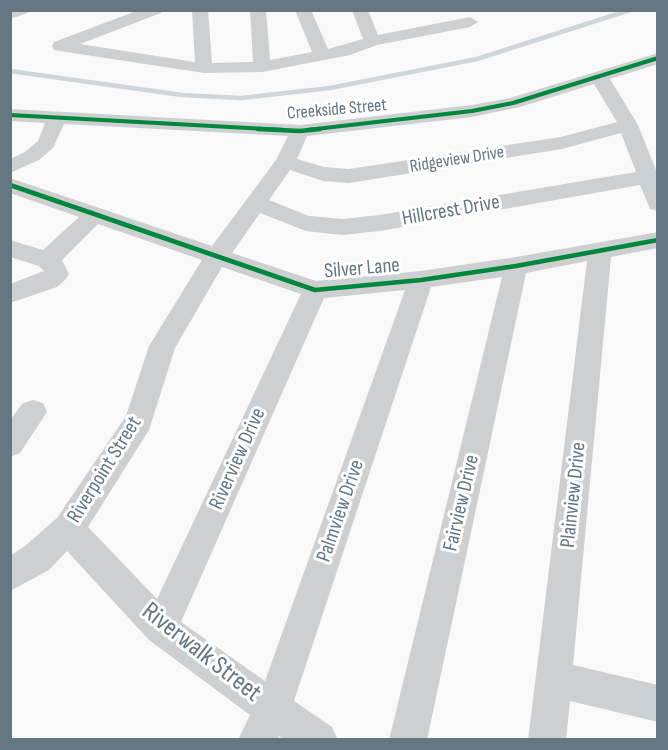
<!DOCTYPE html>
<style>
body{margin:0}
#map{position:relative;width:668px;height:750px;overflow:hidden;background:#f9f9f9;font-family:"Sofia Sans Condensed",sans-serif}
canvas{display:block}
.frame{position:absolute;inset:0;border:12px solid #657683;pointer-events:none}
</style>
<div id="map">
<canvas width="668" height="750"></canvas>
<div class="frame"></div>
</div>
<script>
const context = document.querySelector('canvas').getContext('2d');
context.lineJoin = 'round';
function shape(rows) {
  const path = new Path2D();
  for (const r of rows) {
    path.moveTo(r[0], r[1]);
    for (let i = 2; i < r.length; i += 2) path.lineTo(r[i], r[i + 1]);
  }
  return path;
}
function stroke(path, color, width, dash) {
  context.strokeStyle = color;
  context.lineWidth = width;
  context.lineCap = dash ? 'butt' : 'round';
  context.setLineDash(dash || []);
  context.stroke(path);
}
function fillPath(path, color) {
  context.fillStyle = color;
  context.fill(path, 'evenodd');
}
function drawText(font, color, halo, rows, align = 'center') {
  context.font = font + ' "Sofia Sans Condensed",sans-serif';
  context.lineWidth = 6;
  context.setLineDash([]);
  context.textBaseline = 'middle';
  context.strokeStyle = halo;
  context.fillStyle = color;
  for (const [text, x, y, turn = 0] of rows) {
    context.save();
    context.translate(x, y);
    context.rotate((+turn || 0) * Math.PI / 180);
    context.textAlign = isNaN(turn) ? turn : align;
    if (halo) context.strokeText(text, 0, 0);
    context.fillText(text, 0, 0);
    context.restore();
  }
}
stroke(shape([
 [10,71,182,95,241,98,330,88,477,59,630,10]
]), '#ced6d9', 4.5);
fillPath(shape([
 [10,10,30,10,28,13,10,19,10,10],
 [139,10,163,10,161,13,80,44,195,62,192,10,208,10,212,63,253,62,250,10,266,10,270,60,312,52,295,10,311,10,328,49,363,39,352,10,368,10,378,35,470,17,478,22,470,27,377,45,350,55,262,72,204,73,60,51,54,50,52,46,54,42,139,10],
 [658,53,658,64,610,79,638,125,658,175,658,211,650,209,640,185,380,231,342,235,306,231,260,213,232,253,316,281,421,271,516,257,658,232,658,248,611,257,573,665,658,685,658,722,570,701,566,740,528,740,587,261,526,273,427,740,389,740,502,277,431,287,294,701,332,727,338,740,285,740,279,736,277,740,238,740,250,715,149,640,67,551,49,570,10,591,10,556,25,546,57,518,126,416,149,346,202,260,98,224,62,260,69,274,65,280,57,287,10,303,10,284,44,271,39,266,10,257,10,240,43,250,79,217,10,193,10,178,212,246,276,160,288,136,64,124,53,148,39,160,10,173,10,159,25,152,38,141,45,123,10,121,10,109,300,125,472,105,510,98,658,53],
 [594,84,617,122,561,137,349,169,324,167,297,159,307,136,472,117,520,107,594,84],
 [621,133,636,172,380,215,342,219,309,216,269,200,290,170,323,181,349,183,562,149,621,133],
 [222,267,301,294,157,599,88,527,149,430,175,348,222,267],
 [405,290,265,681,181,622,324,298,405,290],
 [33,400,43,403,47,412,20,453,10,457,10,420,23,403,33,400]
]), '#cecfd0');
stroke(shape([
 [10,115,285,130],
 [307,130,472,111,513,103,658,58]
]), '#00873e', 4);
stroke(shape([
 [258,129,300,131,320,129],
 [10,185,315,290,421,280,516,266,658,240]
]), '#00873e', 4.5);
drawText('18px', '#657683', '#fff', [
 ["Creekside Street",337,110,-5],
 ["Ridgeview Drive",457,160,-9]
]);
drawText('21px', '#657683', '#fff', [
 ["Hillcrest Drive",451,211,-10],
 ["Silver Lane",362,269,-5],
 ["Riverview Drive",238,459,-66],
 ["Riverpoint Street",105,470,-58],
 ["Plainview Drive",574,495,-84],
 ["Fairview Drive",462,503,-77],
 ["Palmview Drive",341,511,-71]
]);
drawText('26px', '#657683', '#fff', [
 ["Riverwalk Street",201,653,38]
]);
</script>
